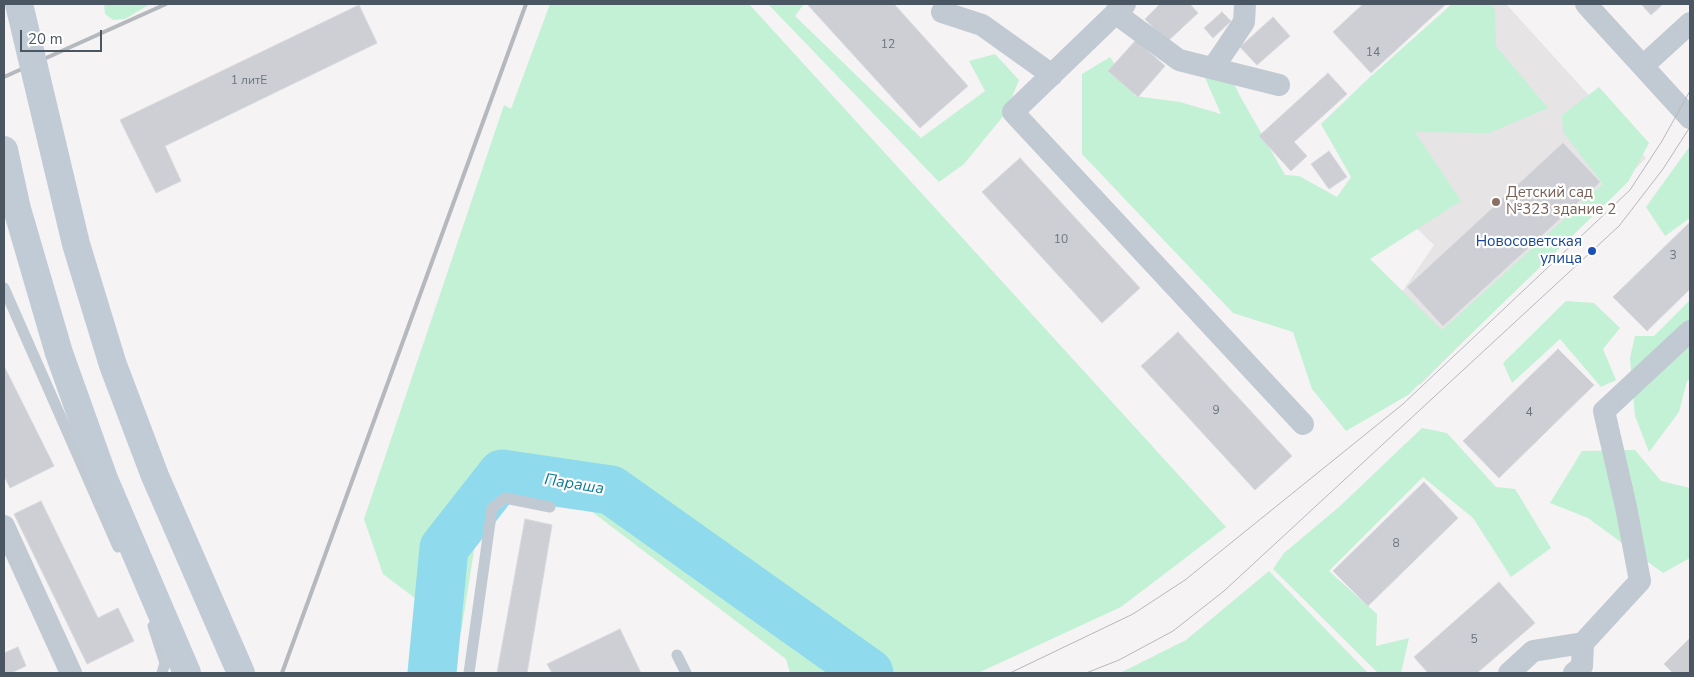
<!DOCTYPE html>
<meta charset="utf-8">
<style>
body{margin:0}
#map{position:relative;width:1694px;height:677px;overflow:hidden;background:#f5f3f3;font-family:"Nunito Sans",sans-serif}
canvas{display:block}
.frame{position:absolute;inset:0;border:5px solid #4a5661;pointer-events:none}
.scale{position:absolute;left:20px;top:30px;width:82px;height:22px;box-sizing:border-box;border:2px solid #4a5661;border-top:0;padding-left:6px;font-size:15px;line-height:18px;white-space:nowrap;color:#4a5661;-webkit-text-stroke:4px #fff;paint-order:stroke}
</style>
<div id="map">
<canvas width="1694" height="677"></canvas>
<div class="frame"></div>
<div class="scale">20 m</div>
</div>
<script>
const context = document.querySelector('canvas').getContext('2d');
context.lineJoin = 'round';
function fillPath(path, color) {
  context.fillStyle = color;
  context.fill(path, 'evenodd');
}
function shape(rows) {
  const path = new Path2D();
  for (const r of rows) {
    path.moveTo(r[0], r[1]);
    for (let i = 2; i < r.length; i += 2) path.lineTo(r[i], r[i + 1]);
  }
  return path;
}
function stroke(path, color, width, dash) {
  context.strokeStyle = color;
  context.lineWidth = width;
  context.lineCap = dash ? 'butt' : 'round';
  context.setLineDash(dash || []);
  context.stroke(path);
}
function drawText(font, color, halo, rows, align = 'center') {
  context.font = font + ' "Nunito Sans",sans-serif';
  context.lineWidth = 4.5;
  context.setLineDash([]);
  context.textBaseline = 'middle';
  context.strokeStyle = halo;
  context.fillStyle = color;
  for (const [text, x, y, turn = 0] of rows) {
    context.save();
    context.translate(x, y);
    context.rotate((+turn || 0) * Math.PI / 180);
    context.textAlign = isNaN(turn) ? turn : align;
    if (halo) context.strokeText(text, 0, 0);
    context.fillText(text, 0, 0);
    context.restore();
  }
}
fillPath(shape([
 [1487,4,1506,4,1646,158,1420,385,1372,336,1434,245,1337,151]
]), '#e6e4e5');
fillPath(shape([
 [104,4,150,4,125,19,113,20,105,14],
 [550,4,749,4,1226,527,1121,607,978,673,790,673,786,659,587,508,506,486,479,519,461,633,383,574,364,519,504,105,511,109],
 [768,4,804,4,795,16,921,138,985,91,969,61,995,54,1019,80,1005,114,964,164,939,182],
 [1452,4,1491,4,1495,10,1496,46,1548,108,1489,133,1415,132,1461,201,1370,259,1442,330,1603,184,1563,132,1562,115,1599,87,1649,143,1628,182,1408,395,1346,431,1312,389,1293,332,1233,313,1082,154,1082,74,1110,57,1135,96,1180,102,1221,114,1198,62,1217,49,1240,96,1285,175,1299,176,1337,197,1351,177,1321,124,1370,77],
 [1690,146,1690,218,1665,236,1646,207],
 [1690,300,1690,379,1687,381,1679,412,1649,452,1635,416,1630,358,1635,336,1654,336],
 [1566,301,1594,303,1620,328,1603,349,1616,380,1601,387,1560,339,1512,383,1503,363],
 [1422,428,1447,433,1496,487,1515,489,1551,548,1511,577,1473,518,1423,477,1329,571,1377,614,1376,646,1409,638,1401,673,1378,673,1273,569,1284,553,1339,507],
 [1635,450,1661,481,1690,488,1690,558,1663,573,1588,518,1550,503,1582,451],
 [1269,571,1368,673,1120,673,1186,640]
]), '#c3f1d5');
stroke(shape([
 [432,673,444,548,502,474,611,490,869,673]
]), '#90daee', 49);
const building = shape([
 [807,4,894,4,968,86,920,128,807,4],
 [1160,4,1190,4,1198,13,1167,42,1145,19,1160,4],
 [1363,4,1446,4,1371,73,1333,32,1363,4],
 [1641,4,1663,4,1651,15,1641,4],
 [359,5,377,43,165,146,181,181,156,193,120,120,359,5],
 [1222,12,1231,21,1213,38,1204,28,1222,12],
 [1273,17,1290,36,1257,65,1240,47,1273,17],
 [1136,40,1165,66,1138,97,1108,71,1136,40],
 [1328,73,1347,94,1294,142,1307,156,1291,171,1259,136,1328,73],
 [1563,143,1600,182,1443,326,1407,287,1563,143],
 [1329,151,1347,177,1329,189,1311,164,1329,151],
 [1020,158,1140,288,1102,323,982,192,1020,158],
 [1690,222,1690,289,1647,331,1613,297,1690,222],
 [1178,332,1292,456,1255,490,1141,366,1178,332],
 [1558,349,1594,385,1499,478,1463,441,1558,349],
 [4,366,54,466,10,488,4,476,4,366],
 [1424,482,1458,518,1368,606,1333,571,1424,482],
 [41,501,98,618,118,608,134,641,87,664,14,514,41,501],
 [525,519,552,525,527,673,497,673,525,519],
 [1499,582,1535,623,1477,673,1428,673,1414,657,1499,582],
 [620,629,641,673,552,673,547,664,620,629],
 [1690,638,1690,673,1673,673,1664,664,1690,638],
 [18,647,26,666,11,673,4,673,4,653,18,647]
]);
fillPath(building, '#cdcfd5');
stroke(building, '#d7d9de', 1);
stroke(shape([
 [4,288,118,547],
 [153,626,165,663,162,673],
 [677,655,686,673],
 [469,673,492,508,505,498,550,507]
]), '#c1cad2', 11);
stroke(shape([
 [1125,4,1013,112,1303,424],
 [1586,4,1690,118],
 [942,12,982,25,1052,75],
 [1115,13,1179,60,1279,85],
 [1643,66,1690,23],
 [1213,68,1244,22,1245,4],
 [4,526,71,673],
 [1509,673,1533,651,1583,643],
 [1574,673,1582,666,1583,643,1640,581,1626,507,1604,411,1690,331]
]), '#c1cad2', 22);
stroke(shape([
 [4,150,17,209,59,353,104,479,187,673]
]), '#c1cbd6', 28);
stroke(shape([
 [1010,673,1133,614,1185,580,1403,404,1630,190,1662,141,1690,91],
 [1086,673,1119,660,1173,631,1224,591,1619,226,1663,169,1690,127]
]), '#b5b8bd', 1);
stroke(shape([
 [4,77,166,4],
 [282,673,526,4]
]), '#b5b8bd', 4);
stroke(shape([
 [19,4,76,244,113,365,155,476,241,673]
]), '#c1cbd6', 28);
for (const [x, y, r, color] of [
 [1496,202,5,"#8d6e63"],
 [1592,251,5,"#1a4fb4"]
]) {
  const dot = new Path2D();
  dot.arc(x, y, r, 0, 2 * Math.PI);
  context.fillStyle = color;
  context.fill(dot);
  stroke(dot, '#fff', 2);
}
drawText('12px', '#6b747e', null, [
 ["12",888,45],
 ["14",1373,53],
 ["1 литЕ",249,81],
 ["10",1061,240],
 ["3",1673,256],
 ["9",1216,411],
 ["4",1529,413],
 ["8",1396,544],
 ["5",1474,640]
]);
drawText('15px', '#785e54', '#fff', [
 ["Детский сад",1506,193],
 ["№323 здание 2",1506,210]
], 'left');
drawText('15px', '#164399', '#fff', [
 ["Новосоветская",1582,242],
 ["улица",1582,259]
], 'right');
drawText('italic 16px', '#0c7c9b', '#fff', [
 ["Параша",574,485,9]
]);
</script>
